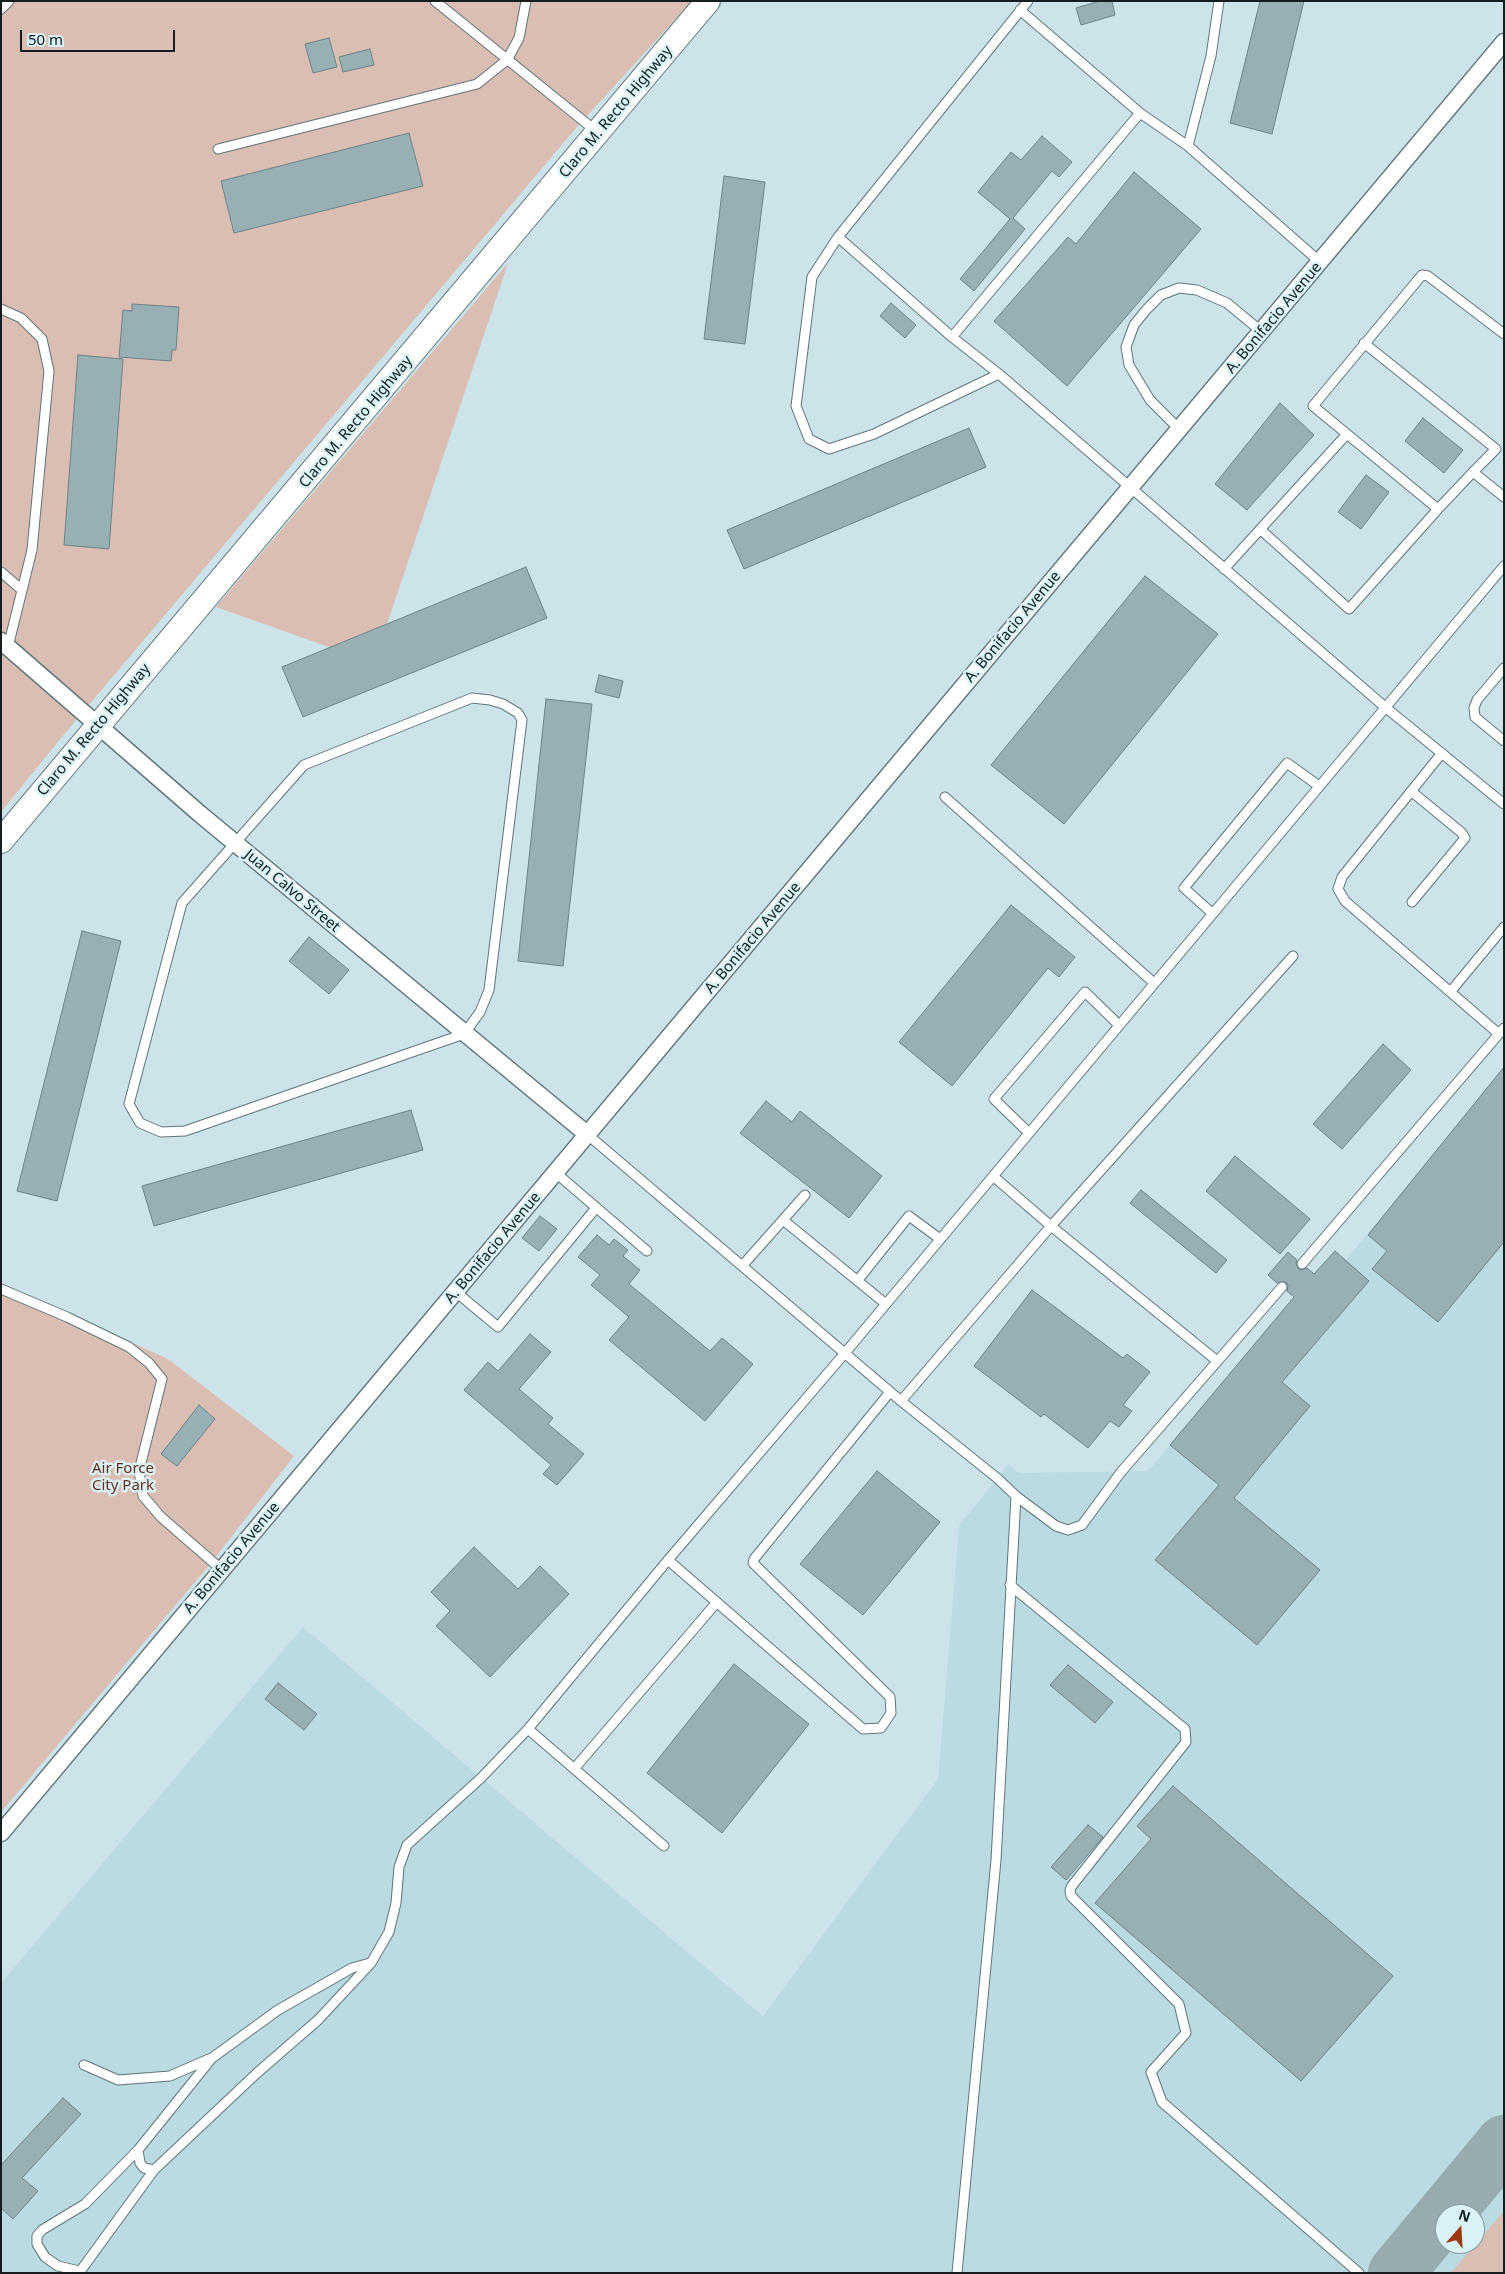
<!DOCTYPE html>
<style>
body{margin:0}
#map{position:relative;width:1505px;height:2274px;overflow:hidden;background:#cce4e9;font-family:"Noto Sans",sans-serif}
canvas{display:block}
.frame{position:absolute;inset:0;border:2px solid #141d1f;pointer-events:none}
.north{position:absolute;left:1435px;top:2204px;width:50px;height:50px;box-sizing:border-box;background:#d9f2f6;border:1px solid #8a9da0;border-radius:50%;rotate:19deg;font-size:14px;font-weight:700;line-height:20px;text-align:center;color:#141d1f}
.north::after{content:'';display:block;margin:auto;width:18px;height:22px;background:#9e3813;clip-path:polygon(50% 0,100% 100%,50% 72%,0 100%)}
.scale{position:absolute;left:20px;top:30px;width:155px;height:22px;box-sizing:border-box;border:2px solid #141d1f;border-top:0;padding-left:6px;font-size:15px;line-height:18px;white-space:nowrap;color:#141d1f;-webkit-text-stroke:4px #d9f2f6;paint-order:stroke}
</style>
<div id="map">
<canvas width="1505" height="2274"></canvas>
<div class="frame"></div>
<div class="north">N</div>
<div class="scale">50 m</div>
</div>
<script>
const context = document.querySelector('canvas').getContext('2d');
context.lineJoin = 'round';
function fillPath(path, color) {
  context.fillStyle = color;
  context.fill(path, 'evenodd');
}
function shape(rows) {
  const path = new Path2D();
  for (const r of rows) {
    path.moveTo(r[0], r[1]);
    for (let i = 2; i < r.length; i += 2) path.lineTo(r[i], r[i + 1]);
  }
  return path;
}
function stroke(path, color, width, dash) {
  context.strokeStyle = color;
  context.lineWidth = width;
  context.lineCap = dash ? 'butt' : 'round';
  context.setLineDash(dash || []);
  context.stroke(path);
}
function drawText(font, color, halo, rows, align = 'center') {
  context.font = font + ' "Noto Sans",sans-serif';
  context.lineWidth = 5;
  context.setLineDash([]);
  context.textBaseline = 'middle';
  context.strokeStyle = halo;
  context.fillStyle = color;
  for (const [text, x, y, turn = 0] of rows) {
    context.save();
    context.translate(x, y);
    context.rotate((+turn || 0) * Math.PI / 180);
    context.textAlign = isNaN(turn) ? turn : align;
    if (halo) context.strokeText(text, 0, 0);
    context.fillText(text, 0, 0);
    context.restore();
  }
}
fillPath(shape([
 [1504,1067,1504,2273,1,2273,1,1983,303,1627,763,2016,938,1779,959,1526,1008,1464,1019,1473,1148,1471,1294,1297,1268,1275,1288,1252,1314,1274,1335,1251,1346,1260],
 [1445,2214,1475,2214,1475,2244,1445,2244]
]), '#b9dbe1');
fillPath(shape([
 [1,1,692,1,576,128,61,738,1,812],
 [508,263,374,663,216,607],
 [1,1283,168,1359,294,1456,211,1563,1,1812],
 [1504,2211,1504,2273,1451,2273]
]), '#dabdb3');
stroke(shape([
 [1396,2273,1504,2143]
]), '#98acb0', 56);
const building = shape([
 [1100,1,1112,1,1115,15,1081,25,1076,8,1100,1],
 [1260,1,1304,1,1272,134,1230,123,1260,1],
 [329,38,337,67,313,73,305,44,329,38],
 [370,49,374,65,343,72,339,57,370,49],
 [409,133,423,186,234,233,221,181,409,133],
 [1042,136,1072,162,1059,177,1052,171,1013,218,1025,229,974,291,960,279,1010,219,978,192,1011,152,1021,160,1042,136],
 [1134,172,1201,229,1067,386,994,321,1068,237,1076,244,1134,172],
 [724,176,765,182,745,344,704,339,724,176],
 [891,303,916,325,905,338,880,316,891,303],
 [132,304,179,307,176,350,172,350,171,361,119,357,123,310,132,311,132,304],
 [78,355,123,359,109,549,64,545,78,355],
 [1280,403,1314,435,1247,510,1215,484,1280,403],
 [1423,418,1463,450,1444,473,1405,441,1423,418],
 [969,428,986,467,744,569,727,530,969,428],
 [1366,475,1389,492,1361,529,1338,512,1366,475],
 [526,567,547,618,303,717,282,667,526,567],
 [1145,576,1218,634,1064,824,991,765,1145,576],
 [599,675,623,681,619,698,595,692,599,675],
 [546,699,592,704,563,966,518,961,546,699],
 [1011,905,1075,957,1059,977,1048,968,952,1086,899,1042,1011,905],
 [82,931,121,941,57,1201,17,1191,82,931],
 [309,937,349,970,329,994,289,961,309,937],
 [1383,1044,1411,1070,1342,1149,1313,1124,1383,1044],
 [1504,1067,1504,1242,1438,1322,1372,1269,1387,1251,1368,1235,1504,1067],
 [766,1101,792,1122,800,1111,882,1176,849,1218,740,1133,766,1101],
 [411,1110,423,1150,154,1226,142,1186,411,1110],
 [1235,1156,1310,1219,1280,1254,1206,1191,1235,1156],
 [1141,1190,1227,1260,1216,1273,1130,1203,1141,1190],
 [540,1216,557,1229,539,1251,522,1238,540,1216],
 [597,1235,609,1245,614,1239,628,1250,623,1256,640,1270,629,1284,710,1351,722,1338,753,1364,705,1421,609,1340,629,1317,591,1285,600,1275,578,1257,597,1235],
 [1335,1251,1369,1281,1282,1382,1310,1406,1234,1498,1320,1570,1257,1645,1155,1560,1219,1485,1170,1445,1294,1297,1287,1291,1288,1285,1286,1282,1277,1283,1268,1275,1288,1252,1297,1260,1296,1263,1298,1268,1301,1270,1307,1268,1314,1274,1335,1251],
 [1032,1290,1123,1358,1127,1354,1150,1372,1123,1405,1132,1411,1119,1427,1110,1421,1088,1448,1044,1414,1041,1417,974,1366,1032,1290],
 [530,1334,551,1352,519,1389,553,1418,548,1424,584,1454,557,1485,543,1474,551,1465,464,1390,488,1362,498,1371,530,1334],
 [199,1405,215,1419,177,1466,161,1454,199,1405],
 [877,1471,940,1522,863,1615,800,1564,877,1471],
 [474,1547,518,1589,540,1566,569,1594,490,1677,436,1626,450,1611,431,1592,474,1547],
 [734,1664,809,1724,722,1833,647,1773,734,1664],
 [1068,1665,1113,1702,1095,1723,1050,1685,1068,1665],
 [278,1683,317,1714,304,1730,265,1699,278,1683],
 [1173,1786,1393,1976,1301,2081,1095,1903,1151,1839,1137,1826,1173,1786],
 [1088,1825,1103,1837,1066,1880,1051,1867,1088,1825],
 [63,2098,81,2114,22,2178,38,2191,13,2219,1,2208,1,2165,63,2098]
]);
fillPath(building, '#98afb3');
stroke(building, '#6c8387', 1);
const lane = shape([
 [435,1,596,131],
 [1,9,9,1],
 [1020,10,1140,113,1188,146,1320,262],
 [1188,146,1211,56,1219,1],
 [218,149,477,84,507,60,519,38,526,1],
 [838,237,952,337,999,374,1385,707,1504,804],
 [1,309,21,318,42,339,49,371,32,550,8,647,6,648],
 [1504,334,1428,276,1422,275,1313,406,1438,509,1473,472,1504,497],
 [952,337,1140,113],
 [1364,343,1496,449,1473,472],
 [999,374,874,434,829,449,809,439,796,406,812,277,838,237,1028,1],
 [1180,430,1150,400,1129,365,1126,347,1134,325,1146,310,1161,295,1179,288,1197,290,1227,303,1262,332],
 [1260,529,1349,609,1438,509],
 [1224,569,1347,434],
 [1,572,22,590],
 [1504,668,1477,700,1474,708,1475,717,1504,741],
 [472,698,490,700,503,704,518,713,522,720,489,990,480,1012,464,1034,185,1131,161,1132,140,1123,129,1104,182,903,304,765,472,698],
 [1442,753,1342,877,1338,889,1345,901,1499,1034],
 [1411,791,1462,833,1465,838,1412,902],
 [945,797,1154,983],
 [1212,913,1184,888,1287,763,1319,786],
 [1451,991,1504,927],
 [1029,1133,994,1099,1085,992,1119,1025],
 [588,1135,901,1401,997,1478,1016,1496,1056,1526,1068,1530,1082,1525,1121,1472,1282,1287],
 [556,1173,647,1251],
 [993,1176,1051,1226,1216,1360],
 [783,1220,886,1304],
 [1302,1264,1504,1028],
 [742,1266,805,1195],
 [858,1280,909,1216,940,1239],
 [1,1289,67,1317,129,1347,149,1363,162,1379,139,1471,143,1496,161,1517,222,1570],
 [456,1292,498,1327,596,1208],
 [901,1401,1051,1226,1293,956],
 [668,1560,863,1729,881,1728,891,1713,890,1697,753,1563,754,1559,890,1392],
 [1010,1585,1185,1729,1186,1742,1071,1887,1070,1891,1071,1896,1179,2004,1186,2033,1151,2072,1162,2102,1359,2273],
 [528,1729,664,1846],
 [574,1769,717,1602],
 [84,2065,118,2080,170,2076,209,2059],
 [138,2150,140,2163,144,2168,154,2170],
 [79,2271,58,2266,45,2257,37,2244,37,2236,42,2230,85,2204,138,2150,212,2058,278,2010,352,1968,370,1963],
 [79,2273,154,2170,257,2073,318,2020,371,1963,389,1932,396,1903,399,1867,407,1845,481,1778,528,1729,668,1560,845,1353,1504,566],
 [957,2273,996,1860,1016,1496]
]);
const street = shape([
 [1,641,200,814,588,1135],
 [1,1833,1504,42]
]);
const secondary = shape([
 [1,841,708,1]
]);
stroke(lane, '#5f7579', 11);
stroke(street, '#5f7579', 19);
stroke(secondary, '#5f7579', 26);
stroke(lane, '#fff', 9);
stroke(street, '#fff', 16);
stroke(secondary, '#fff', 24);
drawText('15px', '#141d1f', '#d9f2f6', [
 ["Claro M. Recto Highway",616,112,-50],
 ["A. Bonifacio Avenue",1274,318,-50],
 ["Claro M. Recto Highway",356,422,-50],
 ["A. Bonifacio Avenue",1013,627,-50],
 ["Claro M. Recto Highway",94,730,-50],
 ["Juan Calvo Street",292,891,40],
 ["A. Bonifacio Avenue",753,938,-50],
 ["A. Bonifacio Avenue",493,1248,-50],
 ["A. Bonifacio Avenue",232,1558,-50]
]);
drawText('15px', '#692f1d', '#d9f2f6', [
 ["Air Force",123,1469],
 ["City Park",123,1486]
]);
</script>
